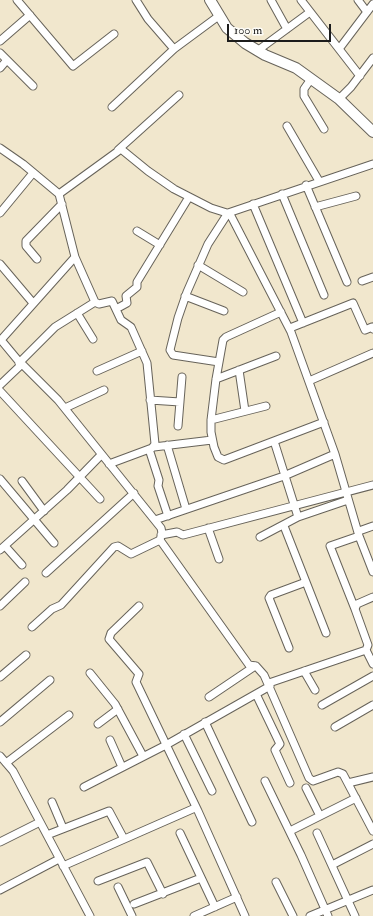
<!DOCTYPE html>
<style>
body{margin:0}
#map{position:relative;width:373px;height:916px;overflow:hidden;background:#f1e7cd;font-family:"IM FELL Double Pica",serif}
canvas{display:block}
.scale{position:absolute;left:227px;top:24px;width:104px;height:18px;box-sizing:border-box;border:2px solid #1c1c1c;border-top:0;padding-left:5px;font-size:12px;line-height:14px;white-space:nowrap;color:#1c1c1c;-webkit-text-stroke:3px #fdfcf7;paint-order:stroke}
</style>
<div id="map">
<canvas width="373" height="916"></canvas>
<div class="scale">100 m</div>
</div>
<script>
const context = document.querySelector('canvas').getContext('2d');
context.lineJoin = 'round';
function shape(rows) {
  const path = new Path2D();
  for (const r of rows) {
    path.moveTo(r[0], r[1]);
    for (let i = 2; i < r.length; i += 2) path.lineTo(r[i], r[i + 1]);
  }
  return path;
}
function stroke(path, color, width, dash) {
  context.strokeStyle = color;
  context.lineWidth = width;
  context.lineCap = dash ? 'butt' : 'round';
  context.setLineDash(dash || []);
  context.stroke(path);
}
const minor = shape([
 [17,0,73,66,114,34],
 [136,0,148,19,174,49],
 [271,0,287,29],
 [301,0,360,76],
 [358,0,367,12],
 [0,41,30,15],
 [339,49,373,4],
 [257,51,310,12],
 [0,53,33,86],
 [0,68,7,60],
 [311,79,304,89,304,96,324,129],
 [339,99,351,87,373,58],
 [112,107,174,49,220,15],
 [287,126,319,181],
 [0,148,23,164,59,194,75,257,95,302,99,304,112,301,121,320,131,327,147,363,155,444,152,448,109,464],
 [118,150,179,95],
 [306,185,347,282],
 [59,194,121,149,148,171,174,189,211,208,230,214,291,332,335,454,359,536,373,572],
 [282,194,324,295],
 [253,204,303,323],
 [315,207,356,196],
 [0,213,33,173],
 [137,231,160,245],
 [37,259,26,246,26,241,62,204],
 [0,264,33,303],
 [198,265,243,292],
 [362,281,373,277],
 [185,296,224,311],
 [116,309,127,303,126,296,137,287,137,282,189,197],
 [281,312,226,337,223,340,216,379,211,420,211,432,214,447,218,457,224,460,324,422],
 [77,313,93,339],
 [290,328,353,303,365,330,372,327,373,329],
 [219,362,173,355,170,350,178,318,187,292,208,244,228,213,373,164],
 [19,363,55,327,95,302],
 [21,364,1,340,75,257],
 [239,370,245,411],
 [97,371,142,351],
 [216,379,276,356],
 [309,381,373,353],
 [0,385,22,364,58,400,161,528,162,533,160,540,249,665,256,666,264,675,309,778,313,781,338,772,343,774,373,831],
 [0,391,100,499],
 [150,400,180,402],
 [65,408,104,390],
 [211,420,266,406],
 [178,426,182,377],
 [274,441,298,517],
 [167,445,186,509],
 [154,447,212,440],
 [149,449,159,480,158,486,168,516],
 [0,479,54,543],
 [22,481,44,511],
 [155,520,284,476,335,454],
 [284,526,326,633],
 [208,528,219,559],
 [359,531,373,526],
 [161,535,177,532,183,535,373,485],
 [260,537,298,517,348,500],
 [5,546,22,565],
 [0,550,67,490,101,455],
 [46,573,134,493],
 [0,606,25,582],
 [139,606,111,633,109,639,139,674,136,682,198,811,245,916],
 [355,609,330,546,359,536],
 [32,627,52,609,61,605,114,547,118,546,131,554,160,540],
 [289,648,269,598,271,595,306,582],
 [366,650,373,664],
 [304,671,315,690],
 [90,673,115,704,143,756],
 [0,677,26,655],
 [269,683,366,650,368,645,355,609,357,604,373,597],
 [256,694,280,744,275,750,290,783],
 [209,697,255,666],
 [322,705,373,676],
 [0,722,50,680],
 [205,722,252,822],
 [98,724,118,709],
 [335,727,373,705],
 [184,734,212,791],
 [110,740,122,767],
 [0,756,13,771,90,916],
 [6,763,69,715],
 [265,781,301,855,328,916],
 [348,783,373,777],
 [84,787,166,745,270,686],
 [306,788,320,816],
 [52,802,63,828],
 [290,831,356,798],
 [180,833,215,907],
 [317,833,355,916],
 [47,835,109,811,124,839],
 [0,842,40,822],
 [332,865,373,844],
 [63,866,195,808],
 [98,881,147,862,163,894],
 [276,882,293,916],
 [118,887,132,916],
 [0,890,59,859],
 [134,904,201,878],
 [194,916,237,897],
 [310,916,373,890]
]);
const secondary = shape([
 [210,0,227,28,245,43,265,55,296,68,339,99,373,132]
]);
stroke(minor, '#67635a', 9);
stroke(secondary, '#67635a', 12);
stroke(minor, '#fff', 7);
stroke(secondary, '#fff', 10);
</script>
